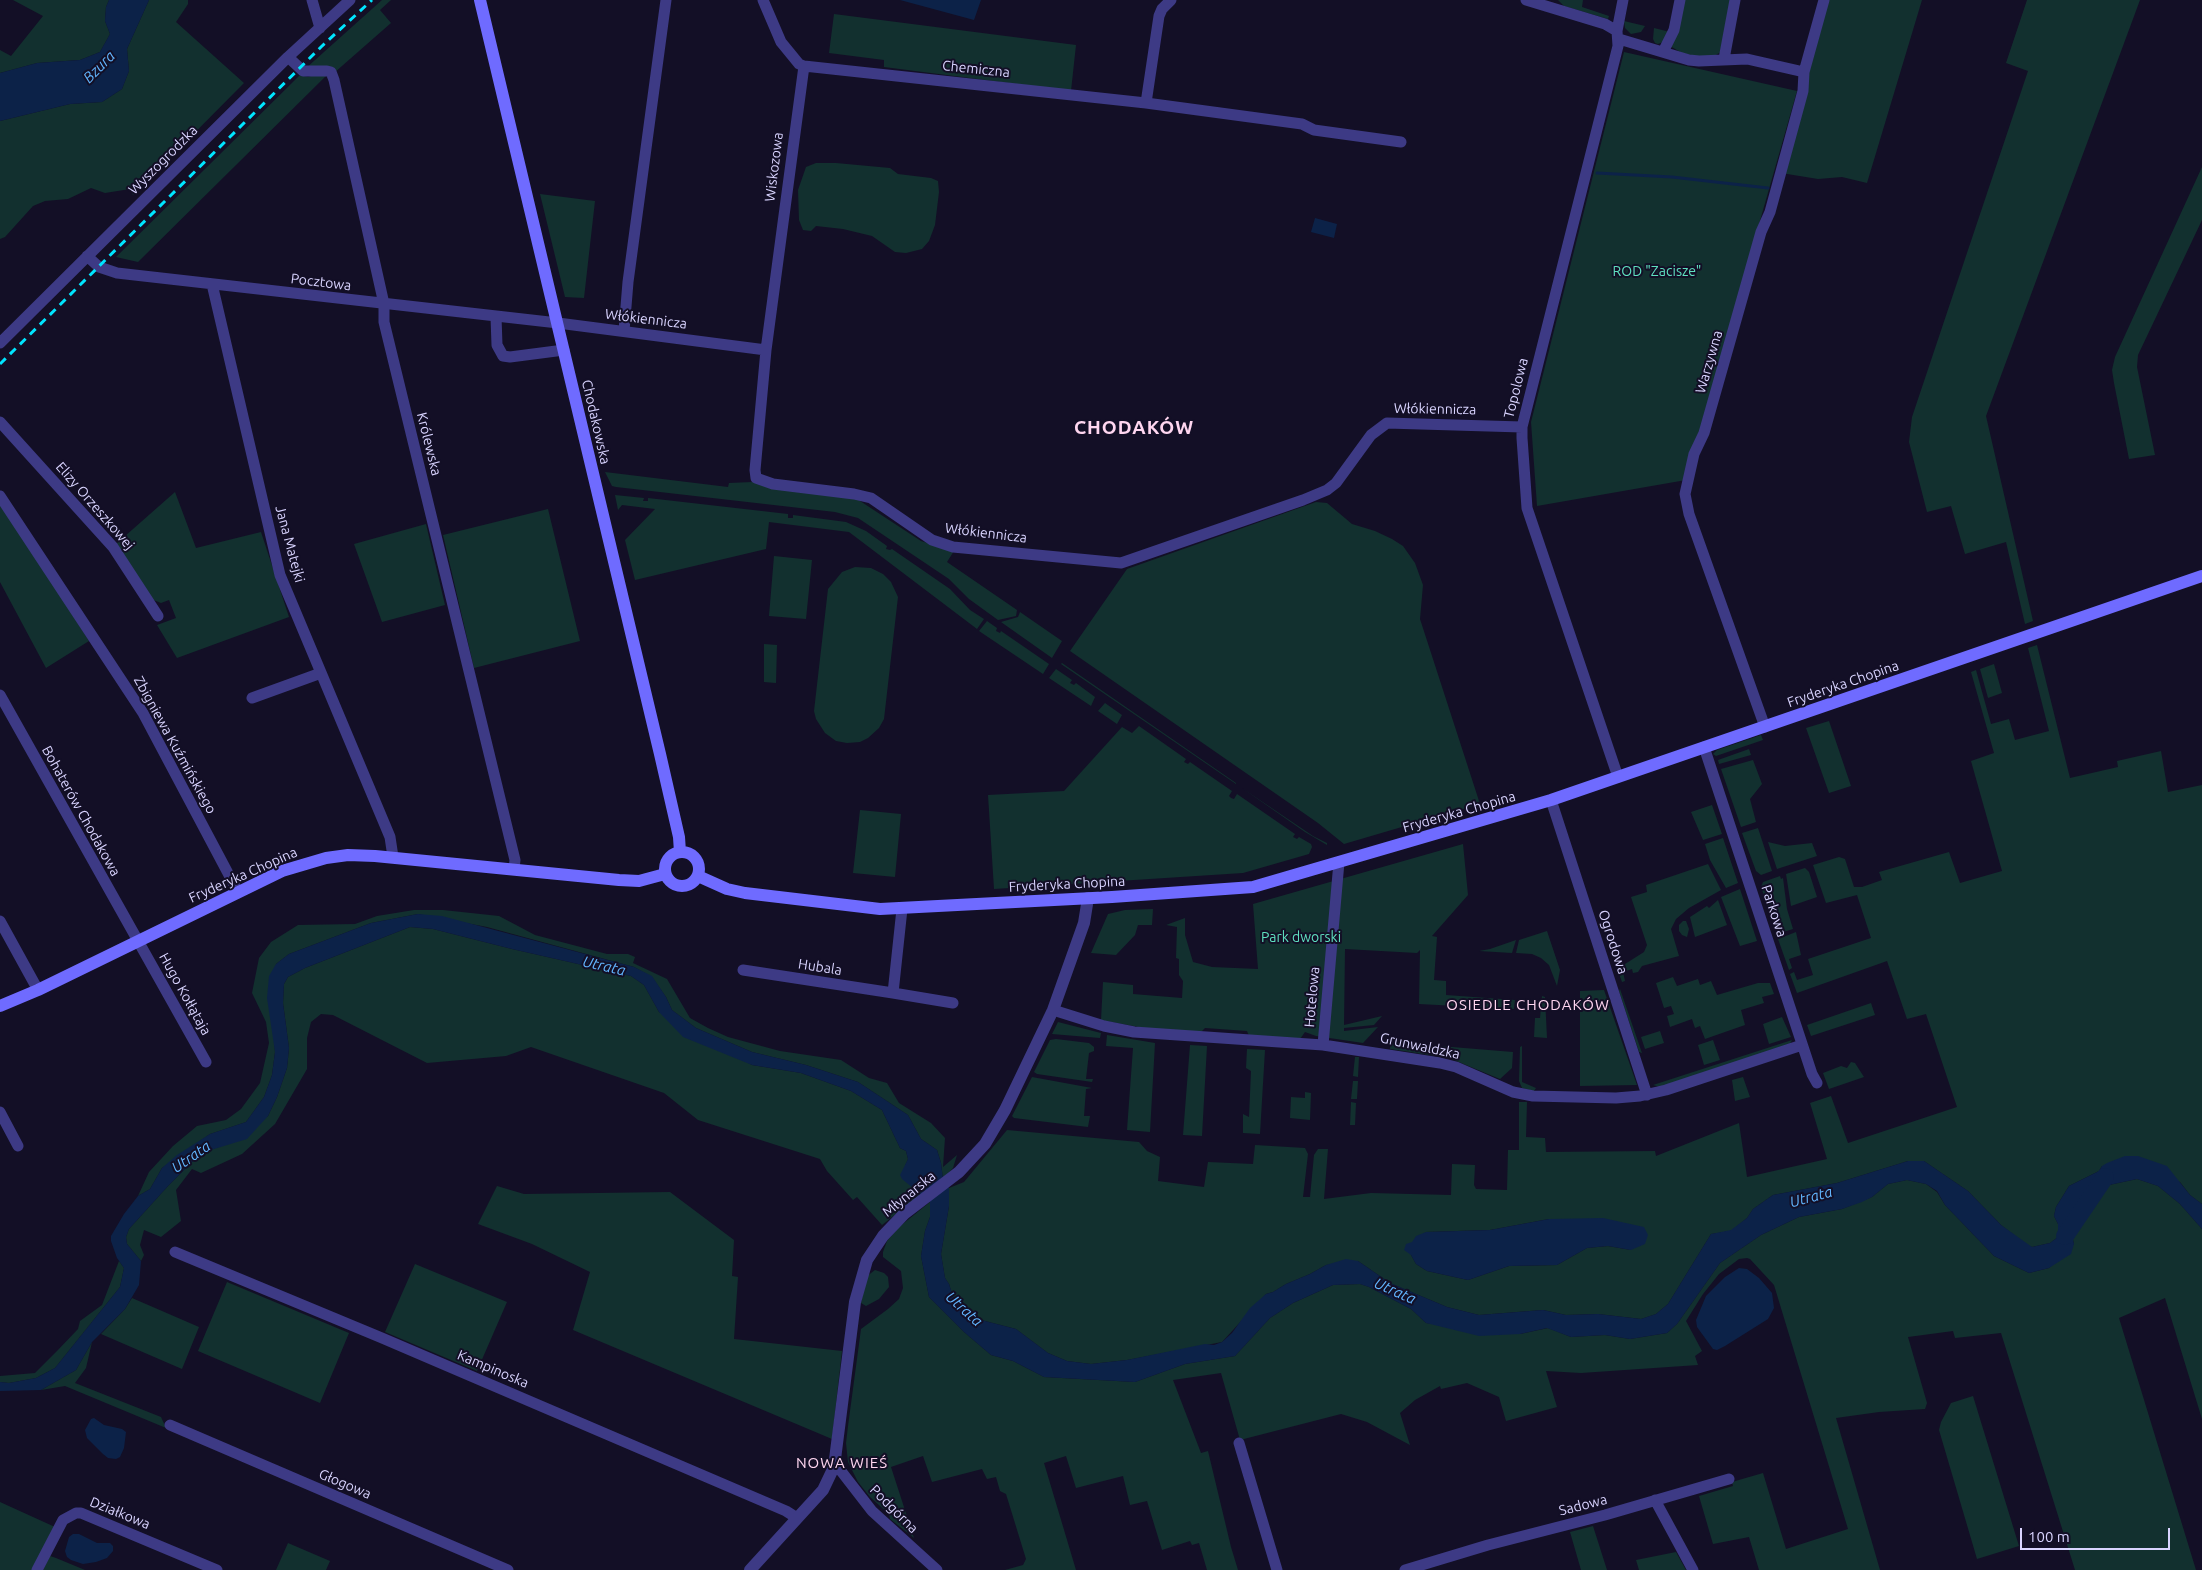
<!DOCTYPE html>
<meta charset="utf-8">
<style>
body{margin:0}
#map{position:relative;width:2202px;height:1570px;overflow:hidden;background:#130f26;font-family:Ubuntu,sans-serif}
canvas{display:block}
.scale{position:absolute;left:2020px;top:1528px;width:150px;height:22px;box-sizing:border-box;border:2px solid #d9d4ff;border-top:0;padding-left:6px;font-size:15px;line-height:18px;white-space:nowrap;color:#d9d4ff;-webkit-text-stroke:4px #130f26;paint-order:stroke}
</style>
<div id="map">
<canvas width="2202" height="1570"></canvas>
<div class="scale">100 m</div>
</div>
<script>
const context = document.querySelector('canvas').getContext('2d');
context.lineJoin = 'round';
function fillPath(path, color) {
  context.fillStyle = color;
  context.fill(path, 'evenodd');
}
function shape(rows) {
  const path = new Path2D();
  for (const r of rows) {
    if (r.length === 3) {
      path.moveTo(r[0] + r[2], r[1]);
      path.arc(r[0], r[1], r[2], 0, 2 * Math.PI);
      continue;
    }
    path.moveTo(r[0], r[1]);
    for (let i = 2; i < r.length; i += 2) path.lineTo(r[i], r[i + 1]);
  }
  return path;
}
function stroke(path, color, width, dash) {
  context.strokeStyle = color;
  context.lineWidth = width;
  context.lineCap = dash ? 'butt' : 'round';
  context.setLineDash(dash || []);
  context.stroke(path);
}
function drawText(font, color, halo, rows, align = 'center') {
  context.font = font + ' Ubuntu,sans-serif';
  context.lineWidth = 4;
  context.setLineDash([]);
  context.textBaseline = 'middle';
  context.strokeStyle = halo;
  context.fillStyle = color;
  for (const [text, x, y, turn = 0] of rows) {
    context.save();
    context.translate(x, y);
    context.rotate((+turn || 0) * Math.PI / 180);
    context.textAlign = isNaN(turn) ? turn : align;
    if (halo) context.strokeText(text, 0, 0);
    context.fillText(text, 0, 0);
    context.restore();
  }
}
fillPath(shape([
 [13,0,109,0,106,7,105,21,110,34,100,52,80,60,37,63,0,73,0,50,11,56,43,16],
 [149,0,188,0,188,4,176,22,244,83,133,195,130,189,105,193,91,188,68,199,45,201,33,206,5,237,0,239,0,121,70,104,102,102,122,89,129,71,127,49],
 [382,0,391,0,380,10,391,23,334,73,305,69],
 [1558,0,1583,0,1582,7,1609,16,1608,19,1564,6],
 [1683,0,1733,0,1721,52,1714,56,1699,57,1682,53,1670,46],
 [1828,0,1922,0,1867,183,1842,177,1818,179,1781,173],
 [2027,0,2140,0,1986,416,2033,621,2025,624,2006,542,1965,554,1951,506,1927,512,1909,442,1912,417,2028,71,2006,63],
 [834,14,1076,45,1071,91,884,67,884,60,829,53],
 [1624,21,1645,26,1641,32,1631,34,1625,28],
 [1654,28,1670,32,1663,42,1658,44,1655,43,1653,39],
 [1624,52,1797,91,1686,480,1537,506,1531,422],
 [317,74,328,74,138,262,116,257,300,75,308,77],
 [816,163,836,163,890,168,898,174,931,178,938,181,939,192,935,225,929,241,922,249,906,253,895,252,872,236,843,229,816,226,811,231,803,230,799,220,798,190,806,167],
 [2202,167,2202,220,2138,355,2137,367,2155,455,2129,459,2114,383,2112,370,2115,357],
 [540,194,595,201,584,298,565,297],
 [605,472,728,487,729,483,752,482,857,499,921,541,954,551,947,562,1017,610,1016,616,998,620,969,599,949,579,858,518,835,512,616,487,612,486],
 [175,492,196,548,261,532,289,617,177,658,157,625,176,618,169,600,161,603,151,599,116,544],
 [615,495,644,498,643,501,648,501,648,498,788,514,788,518,793,518,793,515,846,522,866,531,887,546,886,549,890,550,892,549,950,589,970,610,984,619,977,629,849,532,769,522,766,549,635,580,625,540,655,509,622,505,618,510],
 [0,500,89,641,46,668,0,582],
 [1316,502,1327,503,1352,524,1375,531,1392,539,1403,546,1415,563,1423,585,1420,619,1480,804,1344,844,1318,823,1070,651,1127,569],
 [548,509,580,641,474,668,443,535],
 [426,524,445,605,382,622,354,544],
 [774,556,812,560,806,619,769,616],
 [855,567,871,568,883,574,891,582,898,597,884,719,879,728,868,738,860,742,847,743,836,741,825,733,816,719,814,711,828,589,842,572],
 [1020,612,1062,641,1052,658,1001,622,1018,617],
 [987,621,997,628,996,631,1000,633,1001,631,1049,664,1043,674,979,631],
 [764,644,777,645,776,683,764,682],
 [2037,645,2070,778,2118,767,2117,761,2161,751,2168,792,2202,785,2202,1204,2190,1195,2180,1182,2102,1166,2099,1171,2069,1186,2056,1207,2054,1216,2058,1224,2058,1237,2050,1243,2032,1247,2027,1245,2001,1225,1968,1191,1940,1172,1924,1161,1908,1161,1837,1183,1773,1195,1753,1209,1747,1218,1731,1231,1711,1234,1668,1304,1656,1314,1641,1319,1598,1314,1566,1315,1543,1310,1479,1315,1447,1307,1390,1283,1358,1261,1326,1265,1310,1274,1286,1284,1273,1292,1266,1294,1222,1342,1127,1360,1091,1364,1067,1361,1048,1353,1016,1329,981,1320,953,1297,949,1284,945,1278,941,1254,949,1206,949,1188,964,1182,1007,1130,1139,1142,1147,1151,1160,1157,1158,1181,1204,1187,1208,1162,1253,1164,1255,1145,1305,1148,1308,1154,1303,1197,1310,1197,1314,1155,1318,1149,1328,1149,1324,1199,1371,1193,1451,1195,1452,1164,1475,1165,1474,1185,1476,1189,1507,1190,1508,1150,1519,1150,1519,1102,1527,1102,1526,1137,1545,1138,1546,1152,1655,1151,1656,1156,1739,1123,1747,1177,1827,1159,1810,1103,1831,1096,1848,1143,1957,1107,1926,1014,1907,1019,1887,961,1797,993,1790,974,1794,972,1797,980,1813,975,1808,959,1871,938,1857,895,1826,903,1813,865,1839,857,1845,859,1854,887,1862,887,1882,880,1879,872,1949,852,1960,883,2002,871,1971,761,1994,753,1971,672,1976,670,1991,724,2009,719,2015,740,2049,731,2028,648],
 [1549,1219,1631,1250,1608,1246,1587,1248,1557,1265,1509,1266,1468,1280,1427,1271,1416,1264,1411,1255,1426,1232,1490,1230],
 [1062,663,1236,783,1236,784,1061,664],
 [1994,664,2002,693,1988,698,1980,669],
 [1056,669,1072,680,1070,683,1074,685,1076,683,1095,697,1091,706,1049,678],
 [1105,703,1122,715,1117,724,1098,711],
 [1829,721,1851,786,1829,793,1806,728],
 [1139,726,1186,759,1184,762,1188,764,1190,762,1232,791,1229,796,1231,798,1234,799,1237,794,1295,834,1293,837,1297,839,1299,837,1311,844,1312,847,1309,854,1243,873,994,889,988,795,1064,791,1122,727,1132,733],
 [1761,735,1763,740,1716,756,1713,754,1717,750],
 [1749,749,1751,755,1719,764,1718,760],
 [1753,760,1762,784,1750,799,1756,822,1741,827,1721,769],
 [1242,788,1313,836,1327,843,1327,845,1305,832],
 [1712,805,1722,834,1703,840,1691,812],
 [860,810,901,814,895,877,853,873],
 [1758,828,1772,871,1761,875,1756,871,1742,833],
 [1723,838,1738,883,1726,888,1710,860,1705,844],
 [1768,842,1785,846,1812,843,1817,856,1777,869],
 [1463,844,1468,895,1432,936,1437,937,1434,980,1446,981,1446,995,1515,1000,1514,1009,1419,1004,1420,950,1417,953,1345,949,1344,1025,1382,1016,1374,1025,1344,1028,1344,1031,1378,1027,1363,1043,1316,1036,1305,1032,1300,1039,1249,1036,1247,1031,1205,1028,1201,1032,1144,1028,1101,1020,1103,982,1133,985,1133,994,1182,998,1183,981,1179,975,1179,959,1176,958,1177,927,1166,925,1185,918,1185,935,1193,962,1212,967,1258,969,1253,904],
 [1708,864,1721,890,1689,908,1676,919,1671,929,1679,956,1642,966,1638,972,1633,973,1632,969,1623,972,1625,981,1622,982,1618,971,1625,968,1625,964,1644,952,1647,945,1631,897,1647,892,1646,885],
 [1805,868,1809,872,1817,897,1791,906,1786,874],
 [1780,876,1781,879,1783,878,1787,909,1793,929,1777,934,1761,887,1763,882],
 [1740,889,1757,941,1740,946,1721,897],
 [1718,900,1727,925,1695,937,1690,917,1707,906,1709,908],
 [1153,909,1152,925,1138,925,1135,935,1116,955,1091,953,1108,914,1125,910],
 [414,910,443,910,499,916,535,935,607,954,628,954,635,957,633,963,667,979,690,1018,708,1028,728,1037,780,1051,841,1060,869,1078,887,1083,899,1103,931,1123,945,1138,943,1167,957,1155,953,1168,943,1179,941,1163,937,1150,921,1139,908,1115,858,1082,806,1065,752,1052,696,1028,672,1010,666,997,652,977,634,967,487,927,418,914,371,923,289,954,276,964,274,1033,275,1052,272,1075,264,1097,246,1122,210,1134,162,1168,150,1189,138,1196,149,1172,173,1146,197,1126,226,1120,241,1109,260,1083,269,1043,266,1022,252,993,259,958,271,942,298,925,355,924,377,916],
 [1683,921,1686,921,1689,929,1687,937,1682,935,1679,931,1679,925],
 [410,927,433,929,512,949,631,976,644,985,659,1012,752,1065,801,1073,851,1091,882,1110,900,1148,906,1151,908,1159,905,1166,920,1195,882,1225,857,1197,853,1200,827,1171,820,1159,698,1120,664,1093,531,1047,506,1056,427,1063,333,1015,321,1014,311,1022,307,1038,307,1069,275,1124,242,1154,201,1173,192,1169,176,1190,181,1221,161,1237,144,1230,140,1245,144,1255,141,1261,127,1244,126,1237,129,1229,168,1186,201,1153,224,1145,268,1116,277,1097,287,1068,289,1048,283,1003,284,984,288,977,305,968],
 [1547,931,1560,970,1557,986,1549,965,1541,958,1532,954,1516,953,1519,940],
 [1796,932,1801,955,1789,959,1792,968,1789,970,1778,939],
 [1516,940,1512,953,1479,951,1490,949],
 [1673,977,1677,986,1698,979,1700,985,1711,981,1717,995,1758,983,1770,983,1774,994,1762,997,1764,1003,1741,1010,1745,1025,1705,1039,1700,1026,1695,1028,1692,1019,1670,1027,1667,1016,1674,1014,1671,1006,1664,1008,1656,983],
 [1620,989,1642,1053,1639,1052,1619,991],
 [1604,990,1637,1085,1580,1086,1580,991],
 [1542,996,1545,997,1547,1038,1534,1037,1535,1018,1540,1018],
 [1871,1003,1875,1015,1811,1036,1807,1025],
 [1782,1017,1791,1037,1769,1044,1763,1024],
 [1058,1022,1101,1033,1100,1038,1052,1034],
 [1660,1031,1664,1043,1645,1049,1641,1037],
 [1107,1035,1155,1043,1150,1132,1127,1130,1133,1048,1106,1046],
 [1056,1039,1089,1043,1094,1047,1094,1051,1089,1053,1086,1079,1093,1079,1092,1082,1037,1074,1034,1072,1050,1040],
 [1713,1040,1720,1060,1704,1065,1698,1045],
 [1792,1040,1790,1044,1660,1087,1653,1085],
 [1391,1042,1513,1052,1512,1068,1500,1079,1449,1058,1390,1049],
 [1190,1045,1207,1046,1202,1136,1183,1135],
 [1522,1046,1522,1082,1536,1088,1534,1091,1522,1088,1519,1081,1520,1047],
 [1247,1049,1265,1050,1260,1134,1243,1133,1243,1114,1249,1117,1251,1071,1246,1068],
 [1355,1057,1359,1057,1358,1077,1353,1076],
 [1851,1062,1855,1063,1864,1077,1829,1089,1823,1073,1841,1066,1847,1068],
 [1032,1077,1092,1088,1086,1089,1084,1116,1090,1116,1088,1127,1014,1118,1012,1116],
 [1743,1077,1750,1097,1735,1101,1732,1080],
 [1353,1081,1358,1081,1357,1099,1351,1099],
 [1305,1092,1311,1093,1310,1120,1290,1118,1291,1097,1305,1098],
 [1351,1102,1356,1103,1355,1125,1350,1125],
 [2137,1179,2158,1186,2180,1204,2202,1229,2202,1419,2165,1298,2119,1318,2196,1570,2075,1570,2001,1333,1955,1338,1953,1331,1908,1337,1927,1403,1925,1409,1879,1412,1836,1418,1880,1570,1759,1570,1749,1537,1713,1544,1699,1496,1733,1486,1732,1482,1763,1473,1786,1549,1848,1529,1774,1285,1750,1259,1747,1258,1739,1259,1719,1274,1703,1294,1686,1321,1702,1351,1695,1356,1698,1365,1581,1373,1546,1371,1557,1407,1506,1421,1499,1397,1467,1383,1441,1389,1440,1386,1415,1400,1400,1413,1410,1445,1367,1422,1341,1414,1240,1440,1221,1373,1173,1380,1201,1453,1208,1451,1231,1547,1238,1570,1207,1570,1199,1543,1192,1545,1190,1541,1162,1550,1147,1501,1130,1505,1123,1476,1076,1488,1066,1456,1044,1463,1076,1570,1005,1570,1023,1565,1026,1559,1006,1494,1000,1491,996,1477,987,1479,982,1469,932,1482,923,1456,891,1467,914,1538,890,1519,889,1514,870,1497,858,1482,848,1462,846,1443,848,1426,861,1329,888,1309,899,1299,903,1288,901,1271,883,1257,883,1252,887,1241,899,1227,930,1202,930,1217,925,1231,921,1256,929,1297,964,1332,991,1355,1013,1361,1044,1377,1135,1382,1185,1364,1235,1356,1270,1318,1293,1303,1333,1285,1360,1284,1369,1287,1411,1309,1426,1323,1520,1334,1548,1328,1571,1337,1605,1335,1630,1339,1667,1333,1677,1324,1720,1263,1761,1235,1799,1217,1842,1209,1872,1197,1888,1184,1907,1180,1926,1184,1937,1192,1945,1205,1994,1256,2029,1273,2049,1268,2074,1244,2072,1236,2079,1219,2078,1204,2086,1197,2100,1194,2109,1185],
 [497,1186,524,1194,670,1192,734,1240,732,1276,738,1277,734,1339,842,1351,832,1439,573,1330,590,1272,532,1244,478,1224],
 [119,1261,124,1268,120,1287,55,1368,36,1378,9,1383,0,1382,0,1376,35,1373,57,1351,78,1329,80,1321,102,1305],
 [415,1264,507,1302,477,1371,385,1332],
 [875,1270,884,1273,888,1277,889,1287,879,1299,866,1306,861,1303,866,1277],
 [227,1282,349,1333,320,1403,198,1351],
 [132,1298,199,1327,182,1369,101,1334,125,1309],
 [92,1342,86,1368,75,1383,161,1417,166,1428,65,1386,41,1390,76,1370],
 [1973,1396,2019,1546,1977,1559,1939,1430,1941,1422,1951,1403],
 [0,1502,55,1527,32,1570,0,1570],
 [1593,1526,1607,1570,1581,1570,1570,1532],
 [288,1543,330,1561,326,1570,276,1570],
 [1676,1552,1686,1570,1639,1570,1636,1560],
 [50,1556,56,1558,85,1570,43,1570]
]), '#12302f');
fillPath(shape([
 [109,0,149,0,127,49,129,71,122,89,102,102,70,104,0,121,0,73,37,63,80,60,100,52,110,34,105,21,106,7],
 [900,0,981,0,974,20],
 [1315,218,1337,224,1334,238,1311,232],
 [418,914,442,916,634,967,652,976,666,997,672,1010,696,1028,752,1052,806,1065,858,1082,908,1115,921,1139,937,1150,941,1163,943,1179,949,1188,949,1206,941,1254,945,1278,949,1284,953,1297,981,1320,1016,1329,1048,1353,1067,1361,1091,1364,1127,1360,1205,1344,1214,1345,1222,1342,1232,1333,1250,1308,1266,1294,1273,1292,1286,1284,1310,1274,1326,1265,1346,1259,1358,1261,1390,1283,1447,1307,1479,1315,1543,1310,1566,1315,1598,1314,1641,1319,1656,1314,1668,1304,1711,1234,1731,1230,1747,1218,1753,1209,1773,1195,1837,1183,1908,1161,1924,1161,1940,1172,1968,1191,2001,1225,2032,1247,2050,1243,2058,1237,2058,1224,2054,1216,2056,1207,2069,1186,2099,1171,2102,1166,2107,1163,2125,1156,2138,1156,2167,1166,2190,1195,2202,1204,2202,1229,2180,1204,2158,1186,2137,1179,2109,1185,2100,1194,2086,1197,2078,1204,2079,1219,2072,1236,2074,1244,2071,1254,2049,1268,2029,1273,1994,1256,1945,1205,1937,1191,1926,1184,1907,1180,1888,1184,1872,1197,1862,1202,1842,1209,1799,1217,1761,1235,1720,1263,1677,1324,1667,1333,1630,1339,1605,1335,1571,1337,1547,1328,1520,1334,1479,1336,1426,1323,1411,1309,1369,1287,1360,1284,1333,1285,1293,1303,1270,1318,1235,1356,1185,1364,1135,1382,1044,1377,1013,1361,991,1355,964,1332,929,1297,921,1256,925,1231,930,1217,930,1202,902,1179,900,1175,908,1159,906,1151,900,1148,882,1110,851,1091,801,1073,752,1065,683,1037,659,1012,644,985,631,976,512,949,433,929,410,927,305,968,288,977,284,984,283,1003,289,1048,287,1068,277,1097,268,1116,247,1139,201,1153,168,1186,129,1229,126,1237,127,1244,141,1261,139,1285,125,1309,92,1342,76,1370,41,1390,0,1391,0,1382,9,1383,36,1378,55,1368,120,1287,124,1268,117,1258,111,1241,111,1236,124,1214,138,1196,150,1189,162,1168,177,1155,210,1134,246,1122,264,1097,272,1075,275,1052,267,998,269,976,276,964,289,954,371,923],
 [1603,1218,1644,1227,1648,1235,1645,1244,1631,1250,1608,1246,1587,1248,1557,1265,1509,1266,1468,1280,1427,1271,1416,1264,1411,1255,1404,1250,1406,1244,1412,1242,1416,1236,1426,1232,1490,1230,1549,1219],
 [1739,1268,1747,1269,1759,1278,1772,1293,1774,1308,1768,1319,1725,1346,1717,1350,1713,1349,1697,1327,1696,1320,1706,1296,1725,1277],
 [94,1418,104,1425,122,1429,126,1432,124,1448,120,1457,116,1459,108,1458,103,1454,87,1438,85,1430,91,1419],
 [73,1534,79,1534,97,1543,110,1543,113,1546,113,1551,107,1558,96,1562,83,1564,71,1560,67,1557,65,1551,69,1537]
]), '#0c2248');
stroke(shape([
 [1597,173,1672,177,1768,188]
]), '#0c2248', 3);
stroke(shape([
 [2065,1236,2105,1177]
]), '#0c2248', 18);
stroke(shape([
 [312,0,320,28],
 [763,0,781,42,799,64,804,66,766,350],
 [1526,0,1605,24,1617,31],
 [1619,39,1689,60,1699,61,1747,59,1804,72],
 [1663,52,1674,30,1680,0],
 [288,57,303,71,327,71,331,72,334,80,384,304,384,322,515,860,514,869],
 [1724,59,1735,0],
 [804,66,1146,103,1159,16,1162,9,1171,0],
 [1146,103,1302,124,1314,130,1401,142],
 [87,256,99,267,117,273,558,323,766,350,755,470,756,478,773,484,854,494,871,498,932,540,953,547,1121,563,1303,500,1327,490,1336,483,1371,435,1387,423,1522,427],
 [212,284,280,575,390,837,393,857],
 [496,317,497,345,503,356,510,357,564,350],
 [624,331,628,282,666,0],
 [0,343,288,57,350,0],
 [0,422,113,547,158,616],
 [0,496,143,713,238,892],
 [0,695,206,1062],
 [252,698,321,673],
 [1765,727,1689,514,1685,494,1694,454,1704,433,1761,232,1770,212,1803,91,1804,72,1824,0],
 [1704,747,1812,1074,1817,1083],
 [1618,777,1527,508,1522,438,1522,427,1618,46,1617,31,1623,0],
 [1551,800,1647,1095],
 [0,921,38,990],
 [743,970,893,993,902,909],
 [893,993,953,1003],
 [1053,1010,1104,1026,1134,1032,1323,1045,1440,1063,1456,1067,1513,1092,1533,1096,1616,1098,1640,1096,1666,1090,1802,1045],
 [1323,1045,1339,862],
 [0,1112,18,1146],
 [175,1252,382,1338,786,1511,797,1518],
 [170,1425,508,1570],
 [1239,1443,1277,1570],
 [834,1467,841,1471,872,1511,937,1570],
 [1655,1500,1693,1570],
 [37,1570,63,1520,76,1513,81,1513,217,1570],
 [1405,1570,1488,1545,1605,1515,1729,1479]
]), '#3d3a85', 11);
stroke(shape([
 [750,1570,823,1490,834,1467,855,1302,867,1260,883,1236,904,1214,959,1172,985,1144,1005,1110,1053,1010,1084,923,1088,898]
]), '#3d3a85', 12);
stroke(shape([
 [480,0,660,754,679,837,680,852],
 [682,869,17],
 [698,876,727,889,745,893,880,909,1112,897,1253,887,1551,800,2202,576],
 [0,1006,38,990,282,871,326,858,348,855,375,856,619,880,639,881,665,874]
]), '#6f6bff', 12);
stroke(shape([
 [0,364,321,47,372,0]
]), '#00e5ff', 3, [8, 6]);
drawText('14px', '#d9d4ff', '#130f26', [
 ["Chemiczna",976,69,6],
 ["Wyszogrodzka",163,160,-45],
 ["Wiskozowa",774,167,-83],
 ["Pocztowa",321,282,7],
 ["Włókiennicza",646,319,7],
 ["Warzywna",1709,362,-74],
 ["Topolowa",1516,388,-76],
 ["Włókiennicza",1435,409,1],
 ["Chodakowska",596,422,77],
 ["Królewska",429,444,76],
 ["Elizy Orzeszkowej",95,506,49],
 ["Włókiennicza",986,533,7],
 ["Jana Matejki",290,544,75],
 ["Fryderyka Chopina",1843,684,-19],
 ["Zbigniewa Kuźmińskiego",175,745,61],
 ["Bohaterów Chodakowa",81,811,61],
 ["Fryderyka Chopina",1459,812,-16],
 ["Fryderyka Chopina",243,875,-24],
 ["Fryderyka Chopina",1067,884,-3],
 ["Parkowa",1774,911,72],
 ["Ogrodowa",1613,942,72],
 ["Hubala",820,967,9],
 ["Hugo Kołłątaja",185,994,61],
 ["Hotelowa",1312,997,-85],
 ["Grunwaldzka",1420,1046,12],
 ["Młynarska",909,1194,-39],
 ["Kampinoska",493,1369,23],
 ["Głogowa",345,1484,23],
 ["Sadowa",1583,1505,-14],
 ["Podgórna",894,1509,45],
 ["Działkowa",120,1513,22]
]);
drawText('14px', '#5fe0c0', '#130f26', [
 ["ROD \"Zacisze\"",1657,271],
 ["Park dworski",1301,937]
]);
drawText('italic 15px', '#62b6ff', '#130f26', [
 ["Bzura",99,67,-45],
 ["Utrata",604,966,13],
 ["Utrata",191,1157,-35],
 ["Utrata",1811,1197,-15],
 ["Utrata",1395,1291,24],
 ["Utrata",964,1309,42]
]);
context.letterSpacing = '1px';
drawText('15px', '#ffd6f0', '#130f26', [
 ["OSIEDLE CHODAKÓW",1528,1005],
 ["NOWA WIEŚ",842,1463]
]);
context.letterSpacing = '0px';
context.letterSpacing = '1px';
drawText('bold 19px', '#ffd6f0', '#130f26', [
 ["CHODAKÓW",1134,428]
]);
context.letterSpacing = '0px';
</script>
